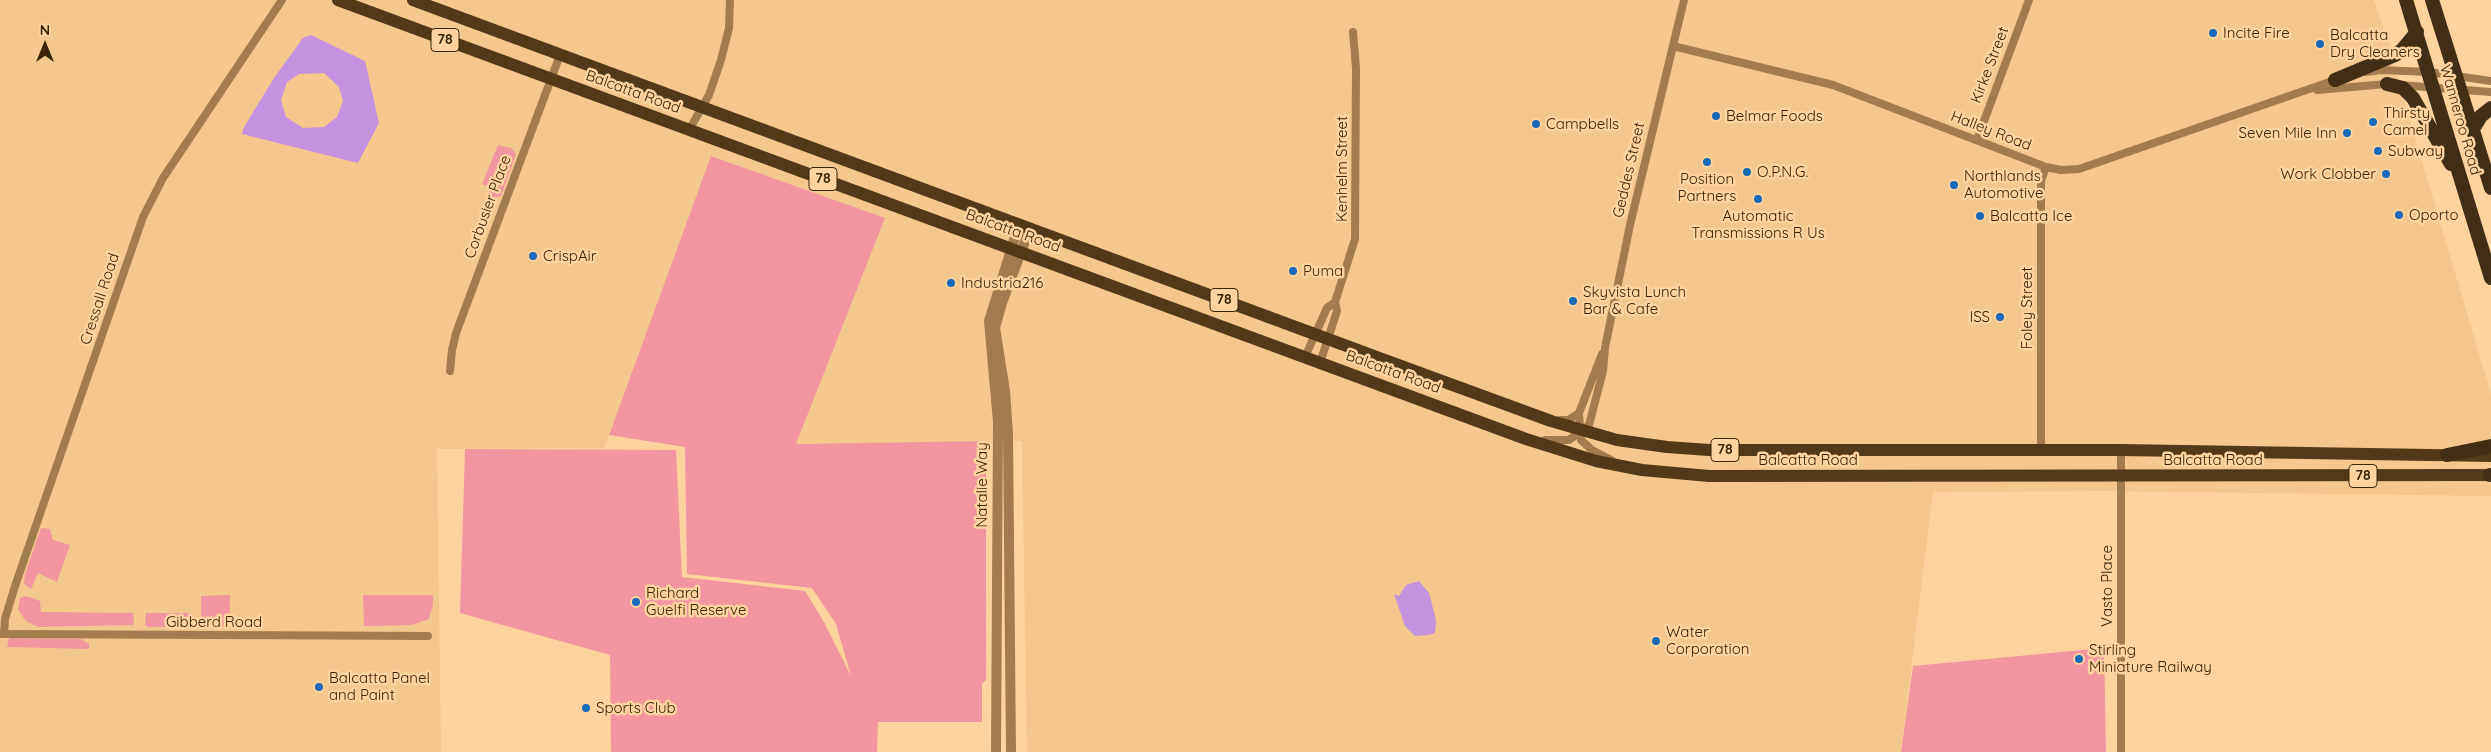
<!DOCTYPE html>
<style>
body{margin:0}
#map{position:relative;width:2491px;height:752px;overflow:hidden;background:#fed39e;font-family:Quicksand,sans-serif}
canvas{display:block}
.north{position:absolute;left:20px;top:20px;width:50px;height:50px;-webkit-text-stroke:4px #fed39e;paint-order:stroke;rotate:0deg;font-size:14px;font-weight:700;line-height:20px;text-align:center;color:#392407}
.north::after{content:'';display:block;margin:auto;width:18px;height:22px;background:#392407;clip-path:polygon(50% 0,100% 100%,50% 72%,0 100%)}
</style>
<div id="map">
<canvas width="2491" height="752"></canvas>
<div class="north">N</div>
</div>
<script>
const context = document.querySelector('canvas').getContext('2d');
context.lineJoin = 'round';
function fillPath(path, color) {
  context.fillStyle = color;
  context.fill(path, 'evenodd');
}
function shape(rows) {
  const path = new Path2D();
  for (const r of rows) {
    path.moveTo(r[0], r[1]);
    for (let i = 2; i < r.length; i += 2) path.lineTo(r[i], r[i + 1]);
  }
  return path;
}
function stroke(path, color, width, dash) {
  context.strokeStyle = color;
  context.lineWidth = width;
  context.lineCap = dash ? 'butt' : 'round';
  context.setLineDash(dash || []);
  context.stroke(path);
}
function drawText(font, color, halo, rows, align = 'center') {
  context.font = font + ' Quicksand,sans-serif';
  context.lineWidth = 5;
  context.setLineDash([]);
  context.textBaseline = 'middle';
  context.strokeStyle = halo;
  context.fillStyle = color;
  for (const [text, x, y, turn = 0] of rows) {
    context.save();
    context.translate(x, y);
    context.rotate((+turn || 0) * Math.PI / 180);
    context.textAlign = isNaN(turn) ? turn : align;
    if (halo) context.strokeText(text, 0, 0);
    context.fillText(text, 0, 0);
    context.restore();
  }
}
fillPath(shape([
 [0,0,2374,0,2391,49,2389,50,2491,394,2491,496,2103,491,1933,492,1901,752,1027,752,1022,441,796,444,884,218,712,156,604,448,437,449,441,752,0,752]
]), '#f4c78d');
fillPath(shape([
 [498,145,511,148,516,154,501,196,491,198,488,195,490,187,482,184],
 [711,156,885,218,796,444,986,441,986,680,982,684,982,722,878,722,877,752,611,752,610,655,460,613,465,449,676,450,682,577,805,591,824,622,851,676,836,624,812,588,687,574,685,447,609,435],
 [41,528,50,529,53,540,70,545,57,582,38,573,31,589,24,584,25,574],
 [230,595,230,624,225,627,201,626,201,596],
 [363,595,433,595,433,605,429,619,412,625,364,626],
 [26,596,40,601,41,612,133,613,134,625,39,627,27,622,18,610,20,598],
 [146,613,190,613,190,625,189,627,147,627,145,625],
 [9,638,81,639,89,644,89,649,7,647],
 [2104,648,2106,752,1901,752,1913,666]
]), '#f295a1');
fillPath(shape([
 [311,35,365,61,379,123,358,163,242,134,244,127,274,78,303,38],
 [324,73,339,87,343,101,337,117,324,127,303,128,286,117,281,100,287,82,299,74],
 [1419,581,1429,593,1436,620,1435,633,1429,635,1415,636,1405,626,1394,594,1399,596,1406,585]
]), '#c393df');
stroke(shape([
 [1673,46,1833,85,2046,167,2061,170,2079,169,2338,79],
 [2366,72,2381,70,2429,72,2491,81],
 [2317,90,2387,84,2491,92],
 [689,130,709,95,721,60,729,28,730,0],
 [1977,140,2029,0],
 [1305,357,1327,308,1335,302,1355,239,1356,68,1353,32],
 [1320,363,1337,311,1335,302],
 [450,371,452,350,456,333,560,55],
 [1579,413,1581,440,1592,450,1613,461],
 [1560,420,1568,420,1579,413,1602,354],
 [1545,440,1569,440,1589,425,1603,371,1605,348,1630,225,1684,0],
 [2121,450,2121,752],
 [2041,451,2041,181,2046,167],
 [0,634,428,636],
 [4,634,5,619,15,586,143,217,163,178,282,0]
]), '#a27c4c', 8);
stroke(shape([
 [996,752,998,422,989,321,1019,224],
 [1011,752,1008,434,1005,391,995,328,1002,303,1030,228]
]), '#a27c4c', 10);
stroke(shape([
 [338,0,1526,439,1596,461,1642,470,1709,476,2491,475],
 [413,0,1390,362,1551,421,1617,440,1667,447,1709,450,2121,450,2491,456]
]), '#523917', 12);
stroke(shape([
 [2406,0,2491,278],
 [2432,0,2491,188],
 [2335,80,2395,55,2402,50,2417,32],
 [2387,84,2403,88,2413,98,2451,164],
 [2473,129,2481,116,2491,108],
 [2447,455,2491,446],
 [2490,475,2491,475]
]), '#422e15', 14);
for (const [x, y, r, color] of [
 [2213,33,5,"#186ab8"],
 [2320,44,5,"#186ab8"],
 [1716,116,5,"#186ab8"],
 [2373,122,5,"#186ab8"],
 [1536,124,5,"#186ab8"],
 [2347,133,5,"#186ab8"],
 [2378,151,5,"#186ab8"],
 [1707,162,5,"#186ab8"],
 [1747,172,5,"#186ab8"],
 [2386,174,5,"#186ab8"],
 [1954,185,5,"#186ab8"],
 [1758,199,5,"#186ab8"],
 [2399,215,5,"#186ab8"],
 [1980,216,5,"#186ab8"],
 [533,256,5,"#186ab8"],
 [1293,271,5,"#186ab8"],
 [951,283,5,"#186ab8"],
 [1573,301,5,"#186ab8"],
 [2000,317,5,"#186ab8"],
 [636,602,5,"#186ab8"],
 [1656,641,5,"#186ab8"],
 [2079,659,5,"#186ab8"],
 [319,687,5,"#186ab8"],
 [586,708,5,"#186ab8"]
]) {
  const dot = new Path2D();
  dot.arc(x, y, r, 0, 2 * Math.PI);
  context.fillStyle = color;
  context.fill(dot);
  stroke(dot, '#fed39e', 2);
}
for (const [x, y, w] of [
 [445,40,28],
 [823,179,28],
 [1224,300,28],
 [1725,450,28],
 [2363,476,28]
]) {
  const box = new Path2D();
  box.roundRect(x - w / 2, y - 11.5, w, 23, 4);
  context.fillStyle = '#fed39e';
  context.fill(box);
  stroke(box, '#392407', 1);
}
drawText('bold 14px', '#392407', null, [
 ["78",445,40],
 ["78",823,179],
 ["78",1224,300],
 ["78",1725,450],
 ["78",2363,476]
]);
drawText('15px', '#392407', '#fed39e', [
 ["Incite Fire",2223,33],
 ["Balcatta",2330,35],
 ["Dry Cleaners",2330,52],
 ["Thirsty",2383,113],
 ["Camel",2383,130],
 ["Belmar Foods",1726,116],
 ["Campbells",1546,124],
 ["Seven Mile Inn",2337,133,"right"],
 ["Subway",2388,151],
 ["O.P.N.G.",1757,172],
 ["Work Clobber",2376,174,"right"],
 ["Northlands",1964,176],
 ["Automotive",1964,193],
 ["Position",1707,179,"center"],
 ["Partners",1707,196,"center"],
 ["Oporto",2409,215],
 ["Automatic",1758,216,"center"],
 ["Transmissions R Us",1758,233,"center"],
 ["Balcatta Ice",1990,216],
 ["CrispAir",543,256],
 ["Puma",1303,271],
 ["Industria216",961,283],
 ["Skyvista Lunch",1583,292],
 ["Bar & Cafe",1583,309],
 ["ISS",1990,317,"right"],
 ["Richard",646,593],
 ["Guelfi Reserve",646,610],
 ["Water",1666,632],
 ["Corporation",1666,649],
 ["Stirling",2089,650],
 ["Miniature Railway",2089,667],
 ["Balcatta Panel",329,678],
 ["and Paint",329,695],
 ["Sports Club",596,708]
], 'left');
drawText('15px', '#392407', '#fed39e', [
 ["Kirke Street",1990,65,-69],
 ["Balcatta Road",633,92,20],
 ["Wanneroo Road",2460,120,74],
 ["Halley Road",1991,131,21],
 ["Kenhelm Street",1342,169,-90],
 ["Geddes Street",1629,170,-77],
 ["Corbusier Place",488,207,-70],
 ["Balcatta Road",1013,231,20],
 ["Cressall Road",100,299,-72],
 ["Foley Street",2027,308,-90],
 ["Balcatta Road",1393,372,20],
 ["Balcatta Road",1808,460],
 ["Balcatta Road",2213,460],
 ["Natalie Way",982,485,-90],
 ["Vasto Place",2107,586,-90],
 ["Gibberd Road",214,622]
]);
</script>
